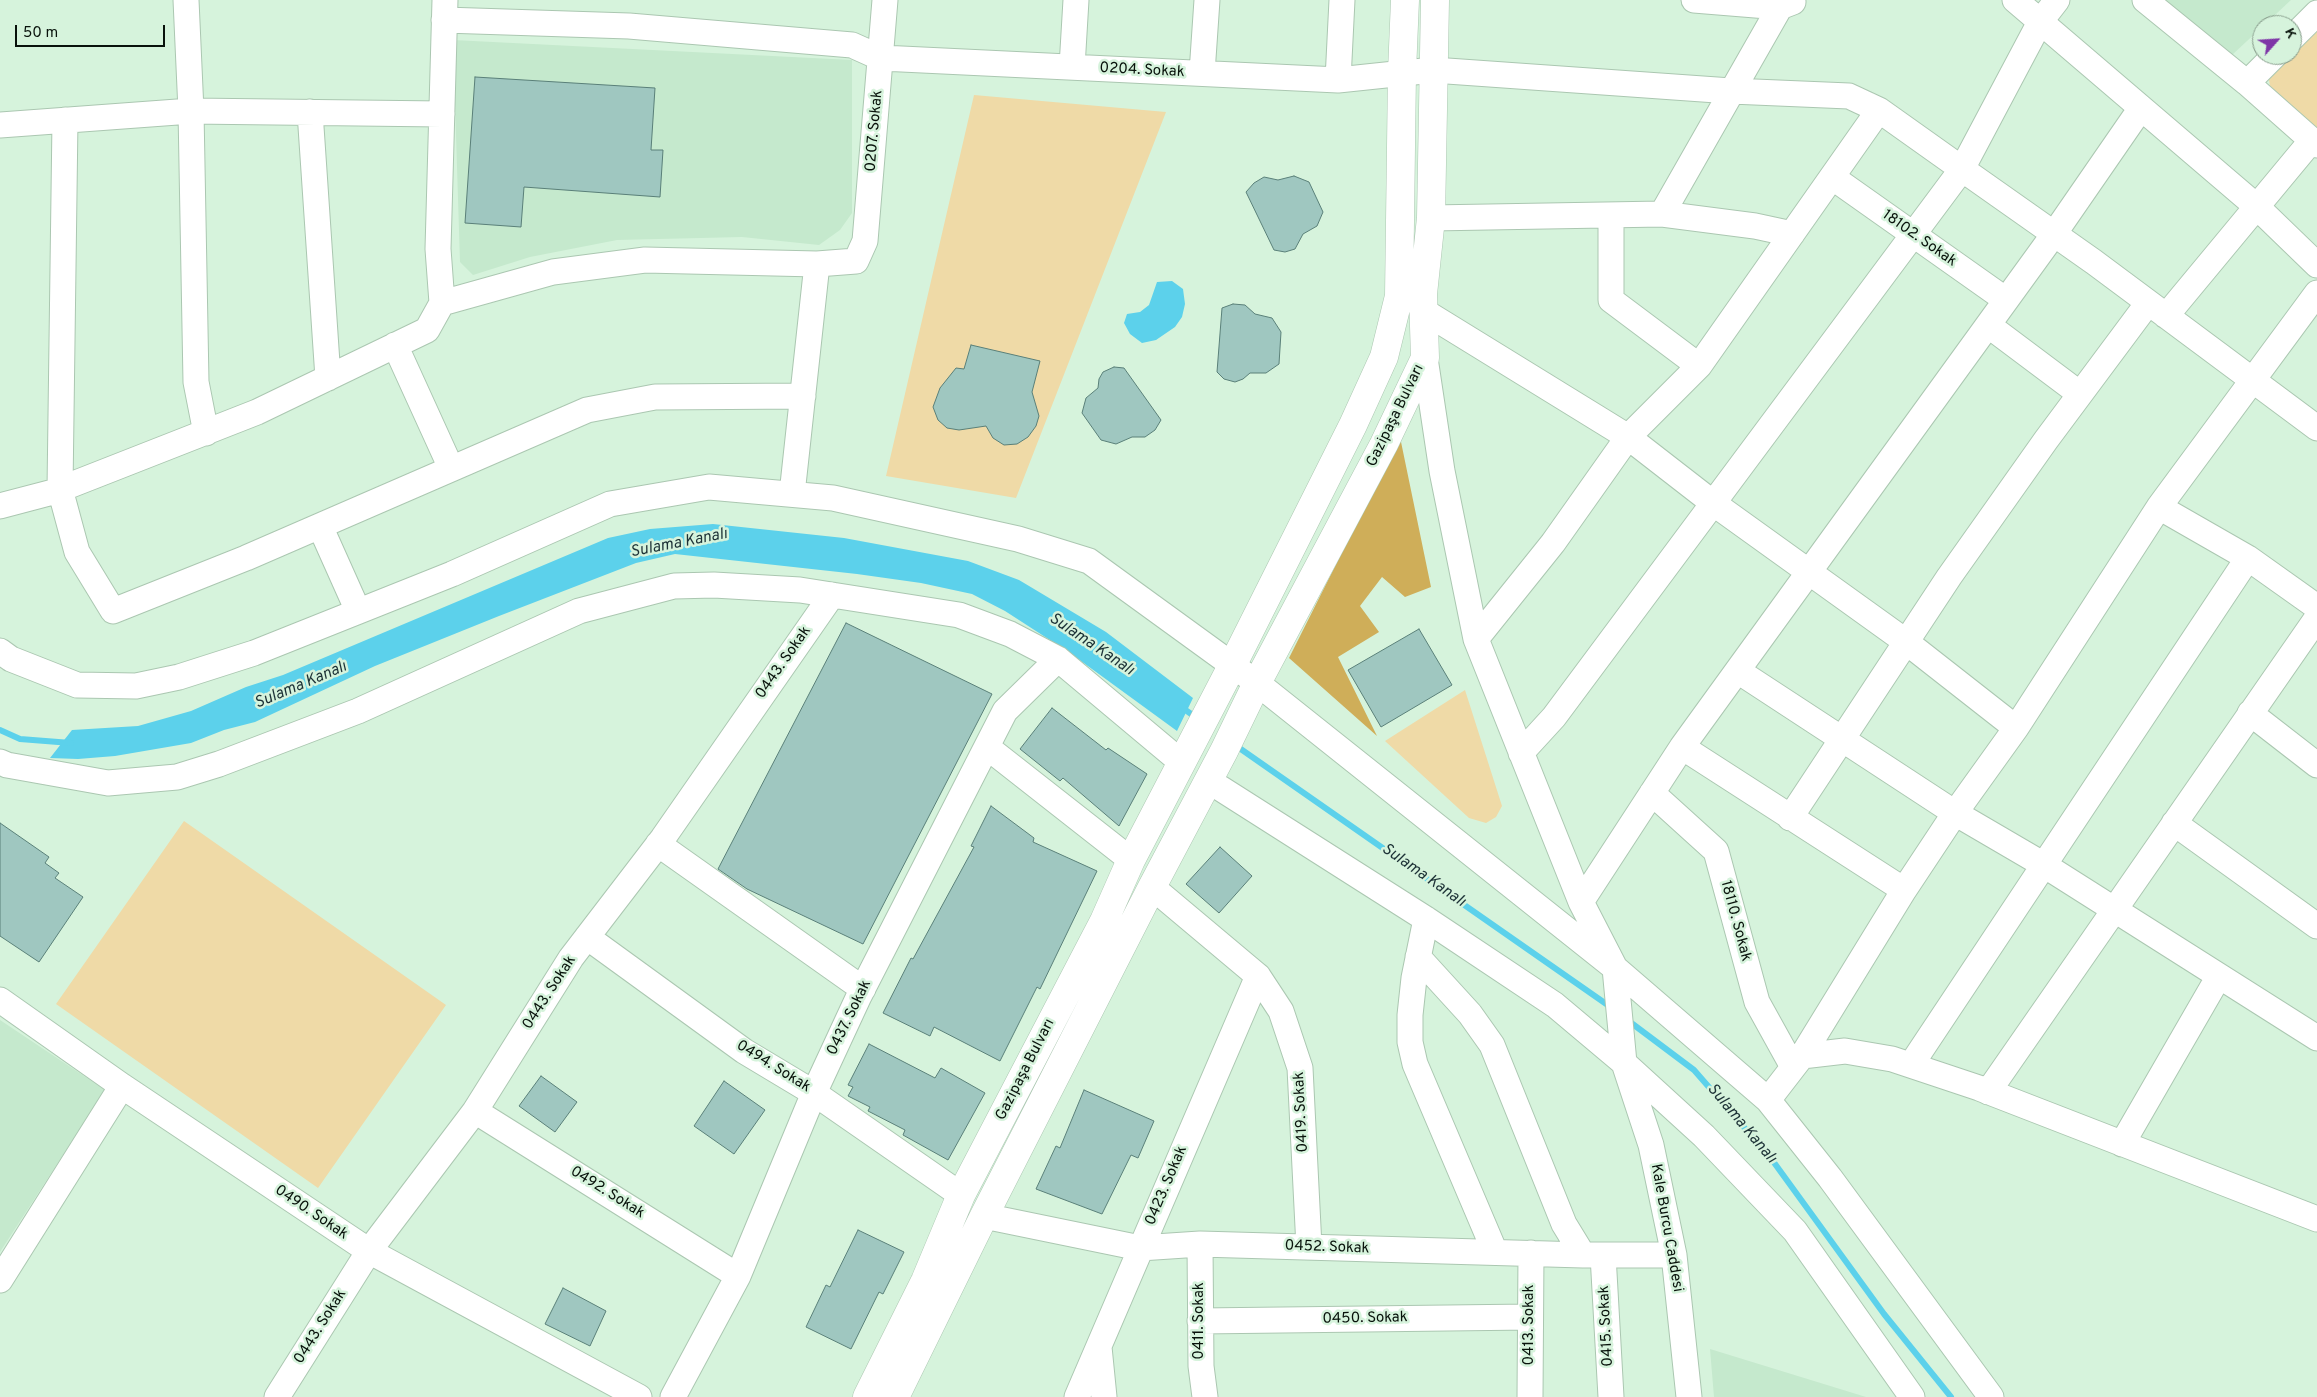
<!DOCTYPE html>
<meta charset="utf-8">
<style>
body{margin:0}
#map{position:relative;width:2317px;height:1397px;overflow:hidden;background:#d6f3dc;font-family:Overpass,sans-serif}
canvas{display:block}
.north{position:absolute;left:2252px;top:15px;width:50px;height:50px;box-sizing:border-box;background:#d6f3dc;border:1px solid #849988;border-radius:50%;rotate:64deg;font-size:14px;font-weight:700;line-height:20px;text-align:center;color:#08120b}
.north::after{content:'';display:block;margin:auto;width:18px;height:22px;background:#7e35a7;clip-path:polygon(50% 0,100% 100%,50% 72%,0 100%)}
.scale{position:absolute;left:15px;top:25px;width:150px;height:22px;box-sizing:border-box;border:2px solid #08120b;border-top:0;padding-left:6px;font-size:15px;line-height:18px;white-space:nowrap;color:#08120b;-webkit-text-stroke:4px #d6f3dc;paint-order:stroke}
</style>
<div id="map">
<canvas width="2317" height="1397"></canvas>
<div class="north">K</div>
<div class="scale">50 m</div>
</div>
<script>
const context = document.querySelector('canvas').getContext('2d');
context.lineJoin = 'round';
function fillPath(path, color) {
  context.fillStyle = color;
  context.fill(path, 'evenodd');
}
function shape(rows) {
  const path = new Path2D();
  for (const r of rows) {
    path.moveTo(r[0], r[1]);
    for (let i = 2; i < r.length; i += 2) path.lineTo(r[i], r[i + 1]);
  }
  return path;
}
function stroke(path, color, width, dash) {
  context.strokeStyle = color;
  context.lineWidth = width;
  context.lineCap = dash ? 'butt' : 'round';
  context.setLineDash(dash || []);
  context.stroke(path);
}
function drawText(font, color, halo, rows, align = 'center') {
  context.font = font + ' Overpass,sans-serif';
  context.lineWidth = 5;
  context.setLineDash([]);
  context.textBaseline = 'middle';
  context.strokeStyle = halo;
  context.fillStyle = color;
  for (const [text, x, y, turn = 0] of rows) {
    context.save();
    context.translate(x, y);
    context.rotate((+turn || 0) * Math.PI / 180);
    context.textAlign = isNaN(turn) ? turn : align;
    if (halo) context.strokeText(text, 0, 0);
    context.fillText(text, 0, 0);
    context.restore();
  }
}
fillPath(shape([
 [2164,0,2291,0,2232,55],
 [453,40,852,60,852,213,840,230,819,245,742,237,617,240,530,257,473,275,460,262],
 [0,1020,105,1090,0,1252],
 [1710,1349,1866,1397,1714,1397]
]), '#c5e9cd');
fillPath(shape([
 [2317,30,2317,131,2271,91,2268,75],
 [974,95,1166,112,1016,498,886,476],
 [1465,690,1502,806,1496,817,1486,823,1469,818,1385,741],
 [184,821,446,1005,318,1188,56,1004]
]), '#efdaa7');
fillPath(shape([
 [1400,437,1431,587,1405,597,1382,577,1360,606,1379,632,1338,657,1377,736,1289,658]
]), '#cfae59');
fillPath(shape([
 [1172,281,1183,289,1185,304,1182,317,1175,327,1156,340,1142,343,1130,334,1124,323,1127,314,1140,312,1149,305,1157,282],
 [713,524,844,538,968,561,1019,580,1106,632,1193,698,1177,731,1070,653,1005,611,972,594,921,583,857,574,675,554,636,563,499,616,375,666,255,722,224,730,191,743,115,756,78,759,50,758,72,730,138,726,191,711,246,687,283,675,608,538,650,529]
]), '#5cd1eb');
stroke(shape([
 [1180,706,1198,719],
 [0,730,20,739,71,743],
 [1235,745,1612,1008],
 [1626,1019,1694,1070,1770,1157,1884,1314,1951,1397]
]), '#5cd1eb', 6);
const building = shape([
 [475,77,655,88,651,150,663,150,660,197,524,187,521,227,465,223,475,77],
 [1294,176,1309,182,1323,212,1317,226,1303,234,1295,249,1285,252,1274,250,1246,192,1254,183,1264,177,1278,180,1294,176],
 [1233,304,1245,305,1255,314,1272,318,1281,332,1279,364,1266,373,1250,373,1243,379,1235,382,1224,379,1217,372,1222,308,1233,304],
 [971,345,1040,361,1032,392,1039,416,1036,426,1028,437,1017,444,1004,445,993,438,986,426,959,430,947,428,938,420,933,407,940,388,956,368,964,369,971,345],
 [1114,367,1124,368,1161,420,1155,430,1145,437,1132,437,1116,444,1101,440,1082,413,1086,398,1098,388,1099,379,1103,372,1114,367],
 [846,623,992,694,863,944,747,889,718,869,846,623],
 [1419,629,1452,685,1381,727,1348,670,1419,629],
 [1052,708,1106,750,1108,748,1147,774,1119,826,1063,778,1060,781,1020,749,1052,708],
 [991,806,1034,838,1033,842,1097,871,1040,989,1037,987,1000,1061,934,1027,930,1036,883,1013,911,958,913,959,974,847,971,846,991,806],
 [0,823,49,857,45,863,59,873,55,878,83,897,39,962,0,936,0,823],
 [1220,847,1252,876,1219,913,1186,884,1220,847],
 [869,1044,935,1078,941,1068,985,1093,948,1160,903,1135,905,1130,868,1111,870,1107,848,1096,853,1087,848,1085,869,1044],
 [541,1076,577,1102,555,1132,519,1106,541,1076],
 [724,1081,765,1110,734,1154,694,1126,724,1081],
 [1084,1090,1154,1121,1138,1158,1131,1155,1102,1214,1036,1189,1056,1146,1060,1148,1084,1090],
 [858,1230,904,1252,883,1294,879,1292,851,1349,806,1327,826,1285,830,1287,858,1230],
 [563,1288,606,1311,590,1346,545,1324,563,1288]
]);
fillPath(building, '#9fc7c0');
stroke(building, '#5a8079', 1);
const minor = shape([
 [186,0,191,111,196,382,206,433],
 [1694,0,1780,7,1793,2],
 [2015,0,2256,206,2317,265],
 [2145,0,2247,83,2317,145],
 [444,20,629,26,852,45,881,58,1338,80,1433,70,1731,91,1849,96,1879,110,1962,169,2094,262,2317,428],
 [2292,38,2317,13],
 [1072,67,1076,0],
 [1202,73,1207,0],
 [1338,80,1342,0],
 [2247,83,2275,55],
 [310,112,328,378],
 [65,120,60,489,77,552,113,611,246,558,587,410,655,397,803,396],
 [0,125,191,111,442,114],
 [1832,177,2006,300],
 [1662,214,1780,7,1782,0],
 [1611,216,1611,300,1699,366],
 [1431,218,1662,214,1755,226,1792,234],
 [442,303,438,249,445,0],
 [1425,312,1628,437,1713,503,1905,641,2016,728],
 [2166,316,2312,140],
 [1988,325,2080,394],
 [395,345,451,468],
 [1425,358,1442,471,1476,639,1581,902,1615,968,1624,1063,1651,1145,1674,1255,1689,1397],
 [792,494,817,264],
 [0,506,53,492,257,412,427,330,442,303,553,272,645,260,817,264,856,261,865,241,885,0],
 [2159,507,2248,558,2317,607],
 [320,526,358,611],
 [1476,639,1553,543,1628,437,1699,366,1879,110],
 [0,651,11,659,77,685,136,686,179,677,254,653,452,574,610,504,709,487,833,498,1018,539,1089,561,1257,683,1615,968,1768,1100,1830,1178,1991,1397],
 [1738,671,1955,813,2044,865,2317,1038],
 [2250,713,2317,765],
 [987,747,1131,860],
 [1682,747,1904,890],
 [1521,753,1554,717,1962,169,2040,22,2057,0],
 [0,762,7,765,108,783,177,777,219,764,358,711,579,611,674,586,714,585,800,590,959,615,1010,634,1058,659,1181,762],
 [1209,781,1426,919,1555,1005,1624,1063,1704,1136,1795,1231,1912,1397],
 [1652,793,1716,851,1757,1002,1793,1067],
 [1790,818,1949,577,2046,440,2148,303],
 [2174,823,2317,926],
 [658,844,863,989],
 [1152,887,1258,976,1281,1011,1300,1068,1309,1247],
 [1581,902,1682,747,2054,234,2141,108],
 [1426,919,1414,978,1410,1015,1410,1042,1415,1064,1495,1252],
 [587,937,744,1051,814,1093,961,1195],
 [1418,957,1470,1014,1492,1045,1564,1224,1583,1255],
 [0,1000,122,1086,369,1251,639,1397],
 [1802,1056,1845,1051,1892,1059,1979,1088,2317,1219],
 [1911,1065,2248,558],
 [1988,1092,2317,618],
 [1768,1100,1802,1056,1904,890,1955,813,2016,728,2159,507,2317,293],
 [475,1111,738,1276],
 [2122,1144,2219,976],
 [984,1216,1140,1248,1200,1244,1583,1255,1674,1255],
 [1200,1244,1201,1366,1205,1397],
 [1603,1255,1611,1397],
 [0,1280,122,1086],
 [1200,1321,1530,1317],
 [1099,1347,1104,1397],
 [277,1397,369,1251,475,1111,571,958,663,838,832,595],
 [673,1397,738,1276,814,1093,859,996,1005,711,1058,659],
 [1077,1397,1258,976],
 [1530,1397,1531,1253]
]);
const major = shape([
 [867,1397,925,1281,961,1195,1104,921,1131,860,1232,666,1353,425,1384,357,1399,296,1402,72,1405,0],
 [895,1397,984,1216,1152,887,1224,751,1257,683,1384,444,1425,358,1423,294,1431,218,1435,0]
]);
stroke(minor, '#abc7b1', 27);
stroke(major, '#abc7b1', 29);
stroke(minor, '#fff', 25);
stroke(major, '#fff', 28);
drawText('15px', '#08120b', '#d6f3dc', [
 ["0204. Sokak",1142,71,3],
 ["0207. Sokak",875,131,-85],
 ["18102. Sokak",1919,239,35],
 ["Gazipaşa Bulvarı",1396,416,-64],
 ["0443. Sokak",784,663,-55],
 ["18110. Sokak",1735,921,75],
 ["0443. Sokak",550,993,-57],
 ["0437. Sokak",850,1018,-64],
 ["0494. Sokak",773,1067,32],
 ["Gazipaşa Bulvarı",1026,1070,-63],
 ["0419. Sokak",1302,1112,-93],
 ["0423. Sokak",1167,1186,-67],
 ["0492. Sokak",607,1193,32],
 ["0490. Sokak",311,1213,34],
 ["Kale Burcu Caddesi",1666,1228,80],
 ["0452. Sokak",1327,1248,2],
 ["0450. Sokak",1365,1319,-1],
 ["0411. Sokak",1200,1321,-90],
 ["0413. Sokak",1530,1325,-90],
 ["0415. Sokak",1607,1326,-93],
 ["0443. Sokak",321,1327,-58]
]);
drawText('italic 16px', '#1c3136', '#d6f3dc', [
 ["Sulama Kanalı",679,544,-11],
 ["Sulama Kanalı",1091,645,34],
 ["Sulama Kanalı",301,686,-23],
 ["Sulama Kanalı",1423,876,35],
 ["Sulama Kanalı",1741,1124,50]
]);
</script>
